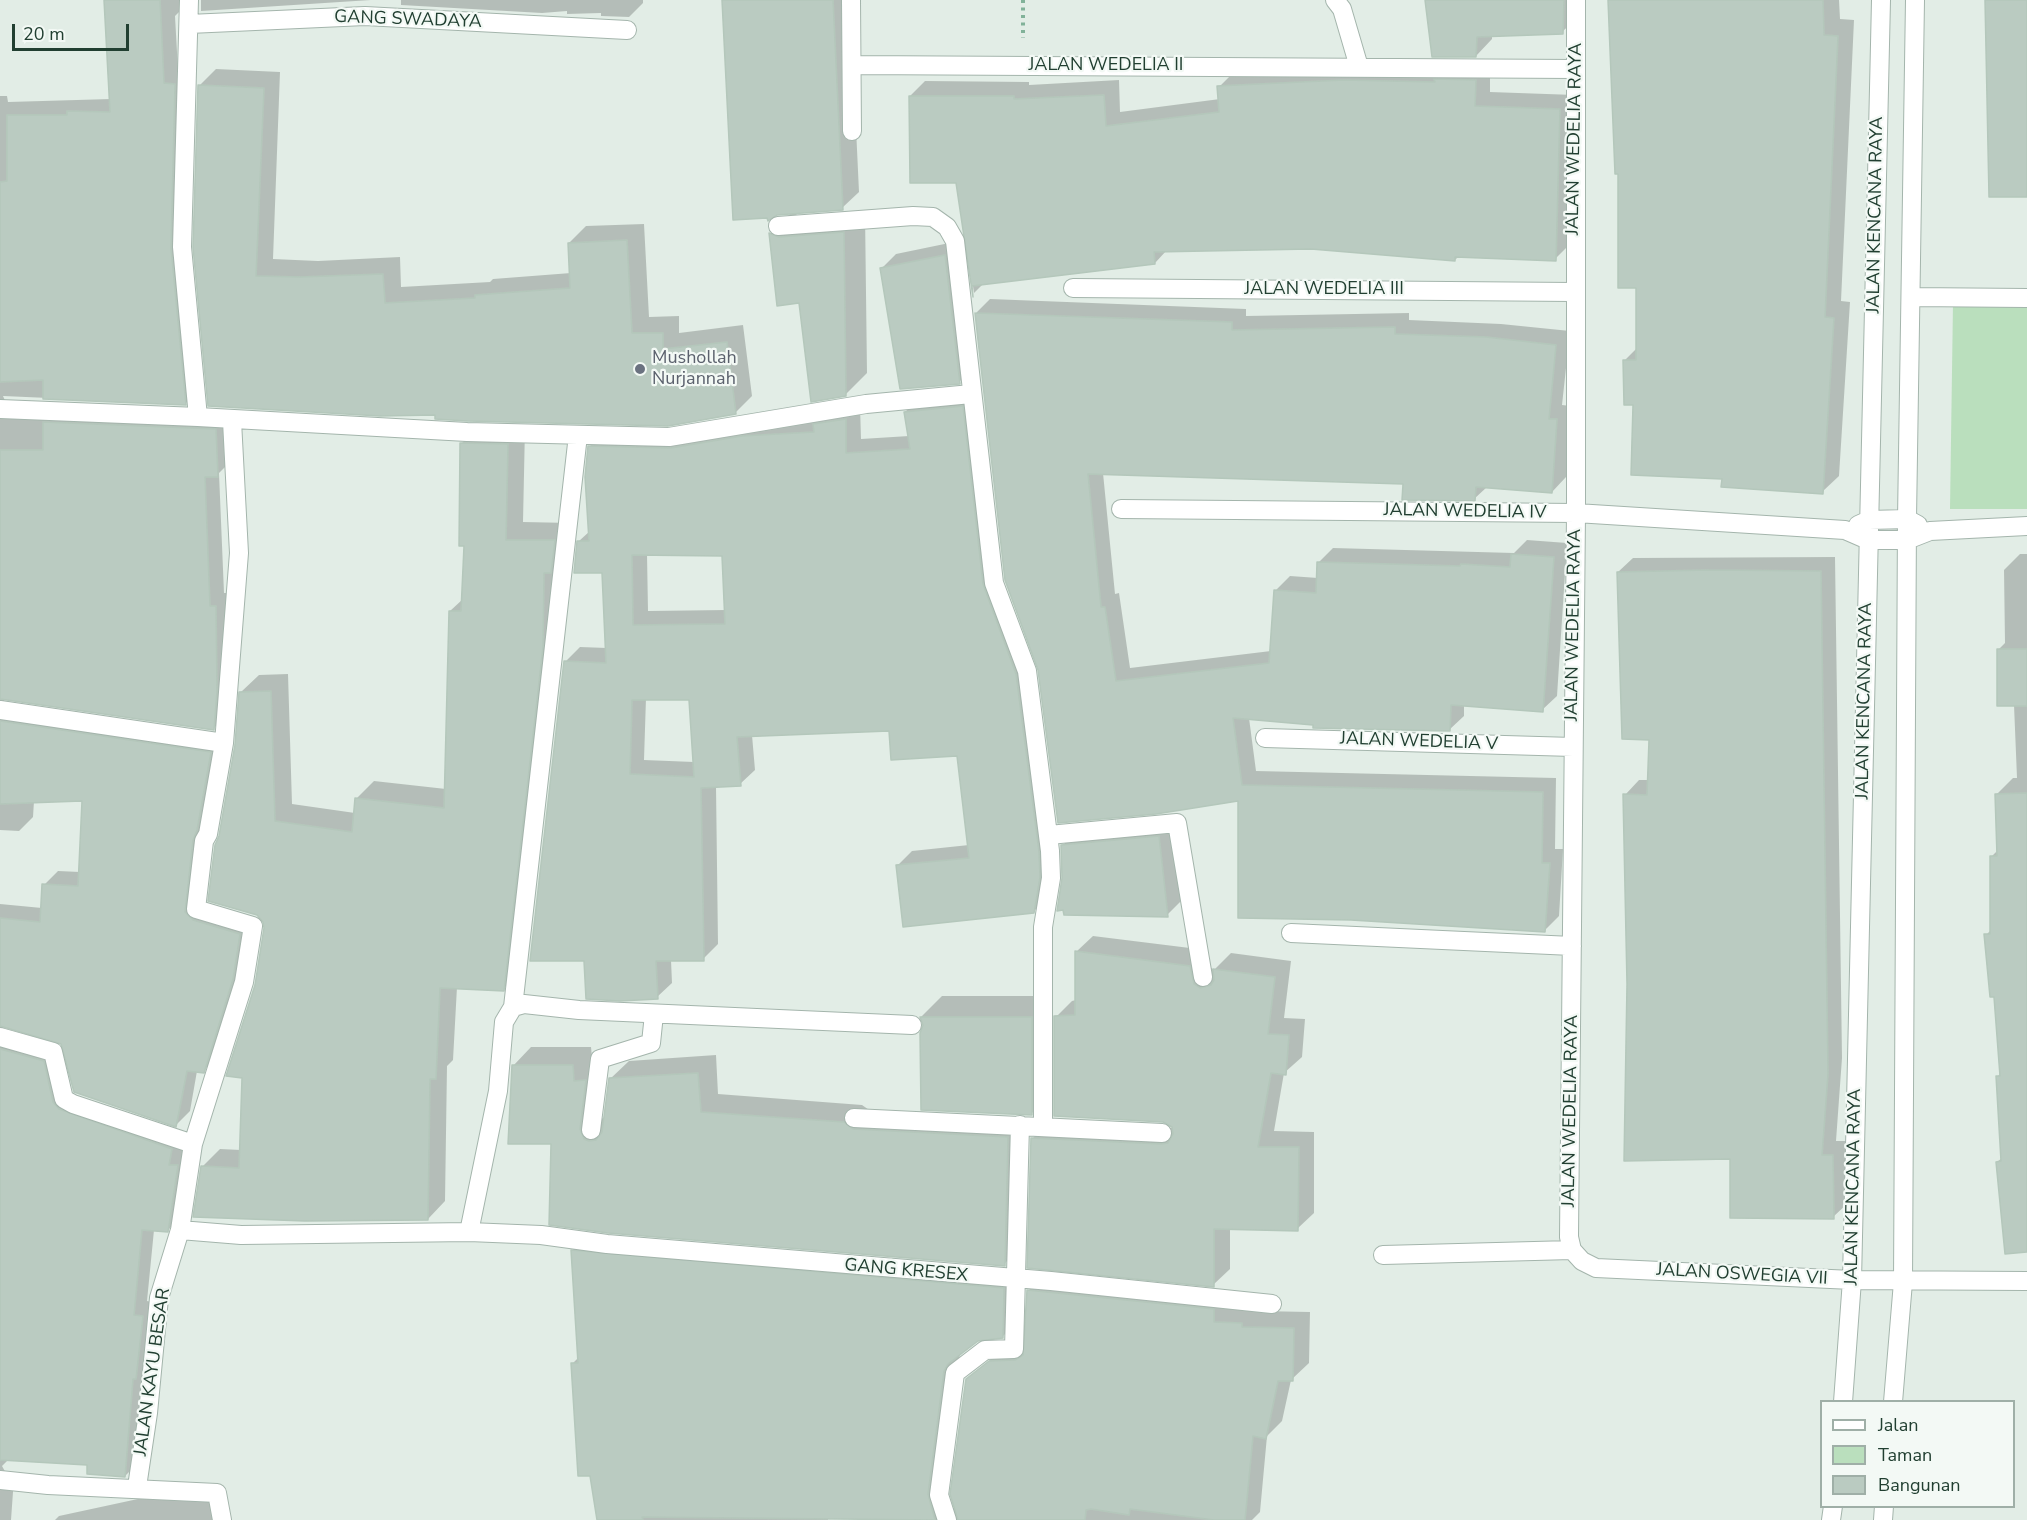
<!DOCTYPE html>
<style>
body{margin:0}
#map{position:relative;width:2027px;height:1520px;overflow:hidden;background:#e2ede6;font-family:"Nunito Sans",sans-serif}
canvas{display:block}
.legend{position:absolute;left:1820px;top:1400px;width:195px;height:108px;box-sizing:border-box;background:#f3f9f5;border:2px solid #9fafa7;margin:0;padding:8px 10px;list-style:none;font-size:18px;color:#213f31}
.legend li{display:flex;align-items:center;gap:12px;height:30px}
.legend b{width:30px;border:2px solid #9fafa7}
.scale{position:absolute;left:12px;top:24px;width:117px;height:27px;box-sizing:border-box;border:3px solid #213f31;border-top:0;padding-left:8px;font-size:18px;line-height:21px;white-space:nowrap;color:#213f31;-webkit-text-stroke:4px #f3f9f5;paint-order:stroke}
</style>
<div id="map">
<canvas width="2027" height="1520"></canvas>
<ul class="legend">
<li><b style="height:8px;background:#fff"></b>Jalan</li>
<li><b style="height:16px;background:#badfbd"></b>Taman</li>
<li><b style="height:16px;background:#bacbc1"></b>Bangunan</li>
</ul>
<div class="scale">20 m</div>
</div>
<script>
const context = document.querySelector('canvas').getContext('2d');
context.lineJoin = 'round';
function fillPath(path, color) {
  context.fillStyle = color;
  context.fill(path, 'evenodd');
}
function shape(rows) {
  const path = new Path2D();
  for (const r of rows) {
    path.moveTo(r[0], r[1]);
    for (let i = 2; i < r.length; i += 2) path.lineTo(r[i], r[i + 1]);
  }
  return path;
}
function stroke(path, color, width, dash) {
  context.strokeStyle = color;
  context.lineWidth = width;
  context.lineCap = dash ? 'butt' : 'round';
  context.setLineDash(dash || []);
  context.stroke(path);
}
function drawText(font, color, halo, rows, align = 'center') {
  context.font = font + ' "Nunito Sans",sans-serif';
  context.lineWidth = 4.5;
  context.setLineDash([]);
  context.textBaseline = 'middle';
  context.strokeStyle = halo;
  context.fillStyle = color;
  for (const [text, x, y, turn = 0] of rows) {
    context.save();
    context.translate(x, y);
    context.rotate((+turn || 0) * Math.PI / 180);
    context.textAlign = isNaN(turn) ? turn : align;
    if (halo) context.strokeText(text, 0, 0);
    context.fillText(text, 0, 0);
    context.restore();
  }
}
fillPath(shape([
 [1953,303,2027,306,2027,509,1950,509]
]), '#badfbd');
fillPath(shape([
 [105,0,191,0,175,16,178,70,189,71,184,233,199,390,185,404,3,396,7,405,229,416,231,461,219,473,224,593,229,593,227,715,213,729,3,698,6,705,224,739,198,893,206,906,253,920,217,1057,203,1071,197,1071,190,1111,176,1125,65,1049,57,1040,0,1024,10,1034,57,1047,72,1095,185,1135,182,1151,191,1152,181,1217,167,1231,154,1230,147,1301,156,1303,139,1462,125,1476,89,1463,9,1459,2,1466,7,1475,14,1478,11,1520,0,1520,0,904,42,908,44,885,58,871,80,872,84,799,34,801,33,817,19,831,0,830,0,96,7,96,8,102,111,99],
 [201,0,371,0,201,11],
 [401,0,643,0,643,3,629,17,601,16,601,13,567,14,567,11,542,13,401,5],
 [723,0,850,0,859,192,842,208],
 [1427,0,1579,0,1579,16,1562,32,1492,35,1492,39,1476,56],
 [1609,0,1839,0,1840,19,1854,20,1841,301,1850,302,1839,476,1822,492,1723,477,1634,404,1624,361,1638,347,1638,287,1619,173],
 [1490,65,1490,92,1575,95,1570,244,1555,259,1459,256,1455,260,1311,248,1167,250,1155,263,984,283,974,293,958,182,910,96,925,81,1029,82,1029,85,1119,80,1120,112,1220,99,1219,87,1234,72],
 [216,69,280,72,273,259,318,261,400,257,401,287,490,282,493,279,571,273,569,243,586,226,644,224,649,317,679,316,679,333,743,325,752,396,735,413,437,413,210,405,199,86],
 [792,212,801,217,865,212,867,373,845,395,801,302,779,304,771,233],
 [959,241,974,368,959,382,882,268,896,254],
 [990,299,1246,309,1246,316,1409,313,1409,320,1501,324,1570,331,1562,405,1571,406,1566,477,1552,492,1487,487,1474,499,1405,483,1103,473,1115,594,1119,593,1130,668,1271,651,1275,591,1290,576,1318,578,1318,563,1333,548,1514,553,1527,540,1567,543,1557,696,1542,710,1464,704,1464,716,1449,730,1314,724,1249,718,1256,771,1556,778,1555,849,1563,849,1559,916,1545,930,1239,799,1040,669,976,313],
 [977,392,997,569,1030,658,1048,897,1033,912,898,865,912,851,969,845,958,754,891,730,752,735,755,770,740,784,716,786,718,944,703,959,671,960,672,983,657,997,565,662,580,647,607,648,603,571,579,541,590,531,589,447,604,432,686,434,860,405,861,439,909,436,905,412,920,397],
 [647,554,723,554,726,610,648,611],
 [646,698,690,699,694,762,644,760],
 [479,426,525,427,523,522,572,523,521,972,503,989,457,987,453,1060,447,1066,445,1201,428,1219,202,1167,220,1149,241,1150,256,986,266,928,265,921,221,836,237,745,241,692,259,675,288,674,292,804,355,813,356,799,374,781,446,789,450,611,463,599,465,544,461,444],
 [2020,554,2027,554,2027,1239,1997,1162,2002,1158,1997,1077,2001,1073,1995,995,1986,935,1991,930,1991,857,1998,850,1997,794,2013,778,2017,778,2014,705,1999,649,2005,643,2004,570],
 [1835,557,1842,1058,1836,1141,1847,1141,1848,1203,1833,1217,1731,1157,1628,1014,1625,795,1639,780,1649,780,1650,738,1618,572,1633,558],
 [1172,823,1181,901,1167,915,1064,878,1062,846,1076,832],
 [1093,936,1206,950,1210,967,1214,970,1231,953,1291,961,1284,1018,1305,1019,1302,1057,1284,1073,1274,1131,1314,1132,1314,1213,1297,1229,1230,1228,1230,1269,1213,1285,1032,1139,1049,1122,1176,1128,1056,1017,1072,1001,1076,1000,1076,952],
 [942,996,1052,996,1052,1093,1031,1114,925,1025,921,1017],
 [531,1047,591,1047,597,1110,605,1122,610,1079,629,1061,716,1055,718,1094,862,1105,872,1112,1026,1119,1023,1246,1004,1264,553,1143,513,1066],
 [589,1235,1020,1272,1019,1320,1002,1337,978,1340,960,1353,944,1477,952,1507,956,1510,967,1380,1007,1345,1025,1345,1028,1291,1045,1274,1258,1311,1310,1312,1309,1363,1291,1380,1282,1421,1267,1436,1260,1512,1252,1520,857,1520,855,1476,830,1476,828,1520,598,1520,572,1364,579,1357,572,1251],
 [212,1483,220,1520,55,1520,59,1516]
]), '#0003');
const building = shape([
 [104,0,160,0,164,83,175,84,171,248,186,405,43,399,43,380,0,382,0,182,7,181,7,115,67,115,67,111,110,112,104,0],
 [722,0,833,0,843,210,777,215,768,221,767,218,733,220,722,0],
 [1425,0,1564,0,1563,34,1477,37,1476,57,1432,57,1425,0],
 [1608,0,1823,0,1824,35,1838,36,1825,317,1834,318,1823,494,1721,487,1722,479,1631,475,1633,405,1624,405,1623,360,1636,360,1636,288,1618,288,1618,174,1615,174,1608,0],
 [1985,0,2027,0,2027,197,1989,197,1985,0],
 [1434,79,1476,80,1475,106,1560,109,1556,261,1455,257,1455,261,1311,249,1154,252,1155,264,972,286,973,297,956,183,910,183,909,96,1014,96,1014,99,1104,95,1106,126,1219,112,1217,86,1344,80,1435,82,1434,79],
 [198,85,264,88,256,276,300,277,383,274,385,303,475,298,475,295,570,288,568,243,627,240,632,333,663,333,663,349,727,342,736,414,668,426,467,421,435,419,435,415,380,416,208,406,193,247,198,85],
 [844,232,846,396,811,402,799,303,777,306,769,233,779,237,844,232],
 [945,255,960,384,900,389,880,268,945,255],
 [975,313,1232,322,1232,330,1395,327,1395,334,1486,337,1556,345,1549,419,1557,419,1552,493,1476,487,1475,501,1402,500,1403,484,1088,474,1101,607,1105,607,1116,681,1269,663,1274,590,1316,593,1317,562,1460,566,1461,564,1510,567,1511,554,1554,557,1543,712,1451,705,1450,731,1313,728,1313,725,1233,718,1242,785,1543,792,1542,863,1550,863,1545,932,1351,920,1238,918,1238,801,1156,814,1058,823,1038,670,1005,580,975,313],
 [963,406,983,584,1016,674,1039,852,1040,877,1034,913,903,927,896,865,969,858,957,756,891,760,889,731,737,737,741,786,701,788,704,961,656,961,658,999,620,1001,586,999,584,961,530,961,564,661,606,663,602,573,574,573,577,541,589,541,585,477,588,446,671,448,742,436,814,432,813,424,846,419,846,453,910,449,904,412,963,406],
 [632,555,722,556,725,624,633,625,632,555],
 [632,700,689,700,694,777,630,774,632,700],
 [43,422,216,429,218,477,205,477,210,606,216,606,217,691,214,730,0,699,0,450,43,450,43,422],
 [460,443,508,444,506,540,555,540,551,573,544,573,543,647,504,991,440,988,436,1079,430,1079,428,1220,305,1221,193,1217,201,1166,239,1168,242,1078,226,1076,255,985,264,928,263,922,257,915,208,901,215,845,219,836,235,745,239,692,271,691,275,821,352,832,355,798,444,808,449,611,461,611,464,546,459,546,460,443],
 [1709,570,1821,571,1828,1074,1822,1155,1833,1155,1834,1219,1730,1218,1730,1159,1624,1161,1627,984,1623,794,1647,795,1649,740,1622,739,1617,572,1709,570],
 [1997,649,2027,649,2027,706,1997,706,1997,649],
 [0,721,211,752,197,830,193,840,185,912,193,920,240,934,233,979,204,1073,187,1071,176,1127,74,1092,61,1044,0,1026,0,918,40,922,42,884,78,886,82,801,0,804,0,721],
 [2027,793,2027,1252,2005,1254,1996,1162,2001,1161,1996,1076,2000,1076,1994,997,1990,997,1984,934,1990,934,1990,856,1997,856,1995,794,2027,793],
 [1159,836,1168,917,1064,915,1063,910,1057,911,1062,878,1061,845,1159,836],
 [1075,951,1190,966,1194,984,1200,988,1211,985,1214,980,1213,969,1275,977,1268,1034,1289,1035,1286,1075,1271,1073,1258,1147,1299,1147,1298,1231,1214,1229,1214,1287,1027,1268,1031,1138,1161,1144,1168,1143,1173,1134,1172,1127,1163,1122,1054,1116,1054,1016,1075,1015,1075,951],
 [920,1017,1032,1017,1032,1115,921,1110,920,1033,923,1025,920,1017],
 [0,1049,44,1061,53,1102,59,1109,172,1149,169,1165,178,1165,168,1232,142,1230,134,1315,143,1316,136,1379,133,1379,125,1477,87,1474,87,1465,0,1460,0,1049],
 [512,1065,573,1065,574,1081,586,1080,580,1129,584,1139,589,1141,596,1140,602,1132,609,1078,698,1073,701,1112,844,1122,853,1129,1008,1137,1005,1266,608,1233,549,1225,551,1144,508,1144,512,1065],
 [571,1250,1004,1288,1003,1338,978,1341,948,1364,944,1371,928,1494,935,1520,642,1517,643,1520,597,1520,590,1476,578,1476,571,1363,578,1363,571,1250],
 [1027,1290,1214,1309,1214,1322,1242,1323,1242,1327,1294,1328,1293,1381,1278,1381,1266,1439,1253,1436,1245,1520,1214,1520,1130,1509,1129,1515,1091,1509,1086,1510,1085,1520,958,1520,950,1494,966,1379,989,1361,1015,1360,1023,1355,1027,1290]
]);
fillPath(building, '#bacbc1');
stroke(building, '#b4c7bb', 1.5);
const minor = shape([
 [189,0,182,247,198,417,467,432,669,437,866,404,971,394],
 [851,0,852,131],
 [1335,0,1342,9,1359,67],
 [1576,0,1576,513,1569,1237,1572,1250,1582,1261,1596,1268,1852,1280,2027,1281],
 [189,24,365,16,627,30],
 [853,65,1576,69],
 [778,226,913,216,933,217,947,227,955,241,994,583,1027,671,1050,851,1051,878,1043,927,1043,1126],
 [1073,288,1574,292],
 [1912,297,2027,298],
 [0,409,198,417],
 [1121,509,1576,513,1845,530,1868,540,1907,540,1930,531,2027,526],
 [1858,525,1869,520,1907,519,1918,525],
 [0,710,224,743],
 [1265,738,1573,747],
 [1049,835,1177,823,1203,977],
 [1291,933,1572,946],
 [513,1007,578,435],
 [0,1037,53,1052,64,1099,73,1104,193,1144],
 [854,1118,1162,1133],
 [591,1130,600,1059,651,1043,654,1014],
 [180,1230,241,1235,469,1232,541,1235,607,1244,1051,1281,1272,1304],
 [469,1232,498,1091,504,1022,513,1007,524,1004,579,1010,912,1025],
 [1383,1255,1572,1250],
 [1843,1402,1852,1280,1881,0],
 [1893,1402,1903,1282,1907,519,1915,0],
 [0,1480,48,1485,217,1493,222,1520],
 [137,1487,148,1413,159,1298,180,1230,193,1144,244,982,253,926,196,909,204,841,208,834,224,743,239,553,232,421],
 [947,1520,939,1495,955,1373,985,1350,1014,1349,1020,1125],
 [1831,1520,1833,1506],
 [1883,1520,1884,1506]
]);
stroke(minor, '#a4b5ac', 20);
stroke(shape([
 [1023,0,1023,38]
]), '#81b299', 4, [3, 4.5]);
stroke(minor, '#fff', 18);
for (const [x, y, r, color] of [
 [640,369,6,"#6b7280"]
]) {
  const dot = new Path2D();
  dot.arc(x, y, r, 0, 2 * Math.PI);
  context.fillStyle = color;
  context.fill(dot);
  stroke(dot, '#f3f9f5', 2);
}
drawText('18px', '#213f31', '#f3f9f5', [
 ["GANG SWADAYA",408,20,2],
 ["JALAN WEDELIA II",1106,66],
 ["JALAN WEDELIA RAYA",1575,139,-89],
 ["JALAN KENCANA RAYA",1876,215,-89],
 ["JALAN WEDELIA III",1324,290],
 ["JALAN WEDELIA IV",1465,512,1],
 ["JALAN WEDELIA RAYA",1574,625,-89],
 ["JALAN KENCANA RAYA",1865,701,-89],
 ["JALAN WEDELIA V",1419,742,2],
 ["JALAN WEDELIA RAYA",1571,1111,-89],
 ["JALAN KENCANA RAYA",1854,1187,-89],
 ["GANG KRESEX",906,1271,5],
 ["JALAN OSWEGIA VII",1742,1275,3],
 ["JALAN KAYU BESAR",153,1372,-82]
]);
drawText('18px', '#5b616d', '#f3f9f5', [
 ["Mushollah",652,359],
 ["Nurjannah",652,380]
], 'left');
</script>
